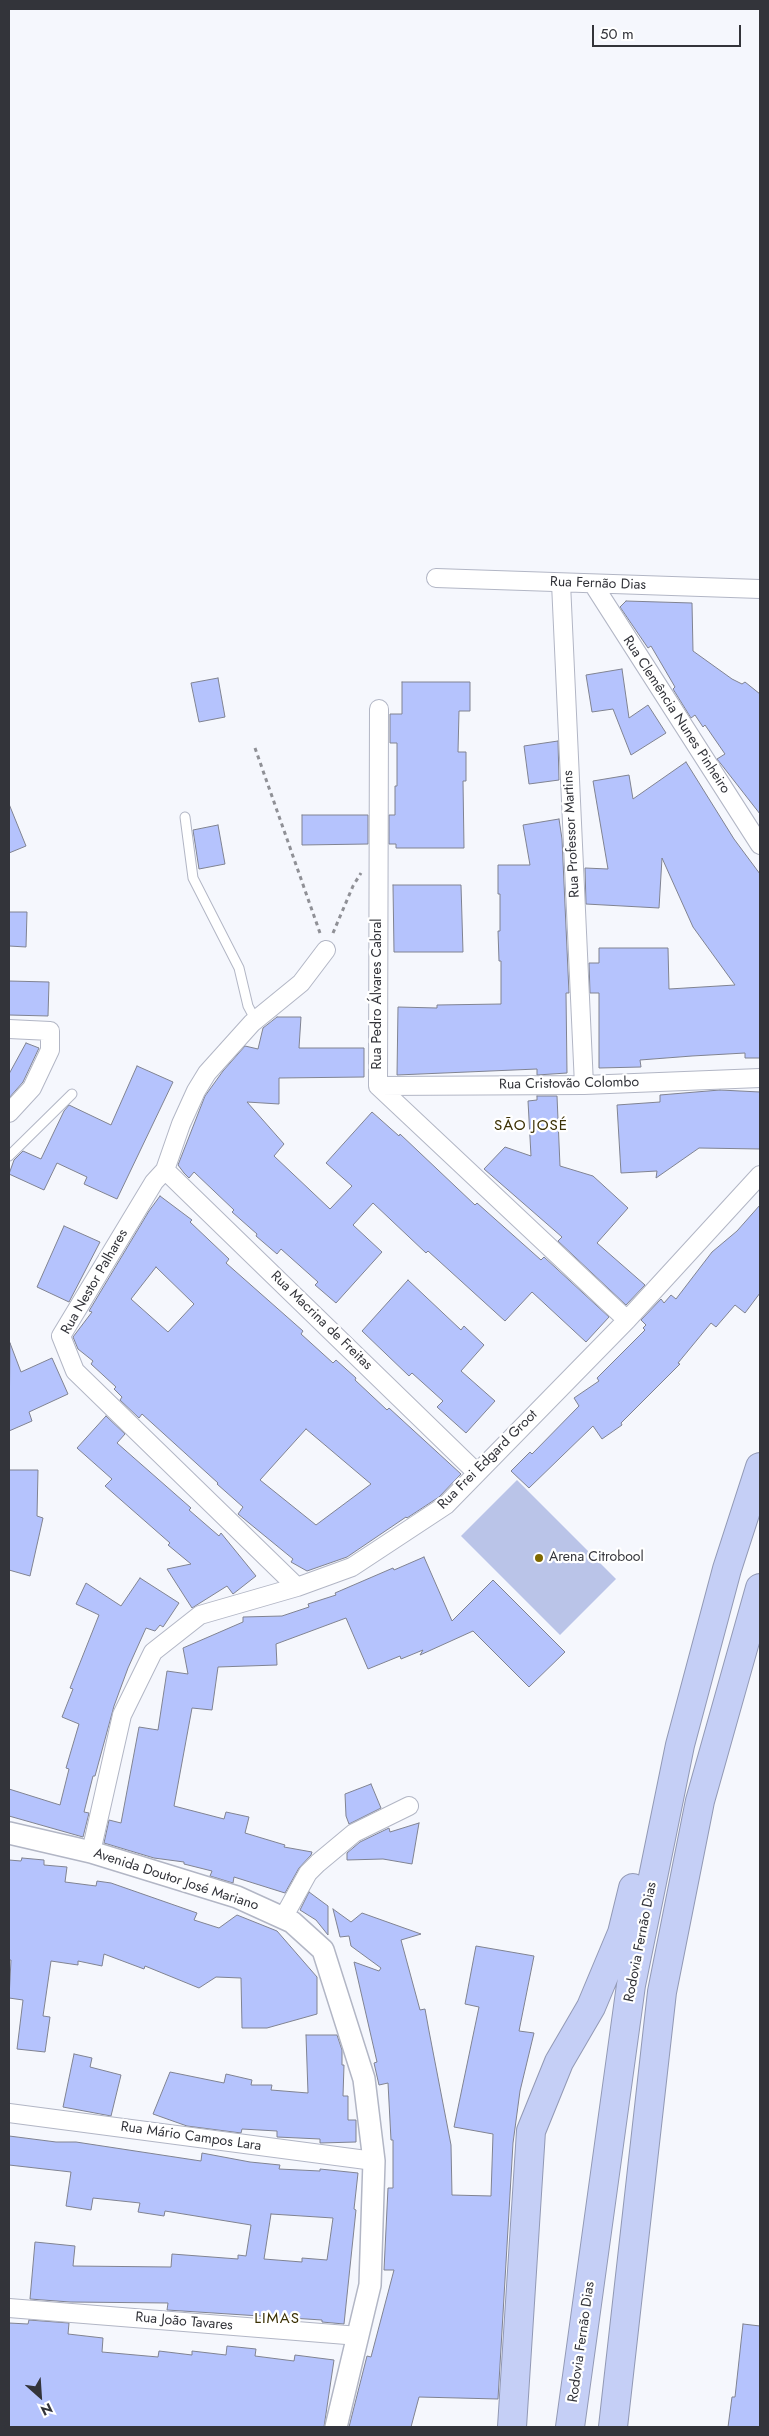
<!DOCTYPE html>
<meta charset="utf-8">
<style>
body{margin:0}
#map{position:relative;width:769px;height:2436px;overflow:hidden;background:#f5f7fd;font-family:Jost,sans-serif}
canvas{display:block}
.frame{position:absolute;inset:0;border:10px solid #33343a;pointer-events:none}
.north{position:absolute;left:15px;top:2371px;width:50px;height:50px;-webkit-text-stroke:4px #fff;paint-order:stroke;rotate:154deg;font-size:14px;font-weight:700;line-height:20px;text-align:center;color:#33343a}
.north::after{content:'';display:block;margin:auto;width:18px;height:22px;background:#33343a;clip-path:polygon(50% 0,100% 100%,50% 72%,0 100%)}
.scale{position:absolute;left:592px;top:25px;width:149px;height:22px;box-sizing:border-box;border:2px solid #33343a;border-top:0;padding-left:6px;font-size:15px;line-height:18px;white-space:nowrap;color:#33343a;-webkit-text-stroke:4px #fff;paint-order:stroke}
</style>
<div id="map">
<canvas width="769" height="2436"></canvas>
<div class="frame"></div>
<div class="north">N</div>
<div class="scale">50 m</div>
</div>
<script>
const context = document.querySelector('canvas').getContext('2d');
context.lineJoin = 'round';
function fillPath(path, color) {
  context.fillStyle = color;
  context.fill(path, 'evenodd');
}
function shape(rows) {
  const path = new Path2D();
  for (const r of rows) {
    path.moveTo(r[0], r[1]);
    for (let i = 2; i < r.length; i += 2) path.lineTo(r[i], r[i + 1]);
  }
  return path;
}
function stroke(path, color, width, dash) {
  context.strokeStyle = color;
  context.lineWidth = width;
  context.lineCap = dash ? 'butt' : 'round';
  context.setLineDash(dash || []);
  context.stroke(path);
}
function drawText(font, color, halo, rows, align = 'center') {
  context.font = font + ' Jost,sans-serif';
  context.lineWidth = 4.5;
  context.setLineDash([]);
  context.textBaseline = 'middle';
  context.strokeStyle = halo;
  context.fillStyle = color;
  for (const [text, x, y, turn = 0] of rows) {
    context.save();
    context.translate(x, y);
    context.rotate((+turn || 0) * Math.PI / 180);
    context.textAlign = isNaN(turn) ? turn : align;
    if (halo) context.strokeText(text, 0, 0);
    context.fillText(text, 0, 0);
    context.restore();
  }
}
fillPath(shape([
 [517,1480,616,1579,560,1635,461,1536]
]), '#bac4e8');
const building = shape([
 [626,601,692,603,693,651,732,679,742,684,745,682,760,694,760,814,721,764,717,759,725,754,705,725,703,727,695,715,691,718,673,689,675,687,651,646,648,648,620,607,626,601],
 [622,669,629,718,648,705,666,733,631,755,613,709,592,712,586,675,622,669],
 [218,678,225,717,199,722,191,683,218,678],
 [402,682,470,682,470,711,459,711,458,752,466,752,466,781,463,781,464,848,396,848,396,844,389,844,389,815,395,815,395,786,397,786,397,743,390,743,390,714,402,714,402,682],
 [558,741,559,780,529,784,524,746,558,741],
 [686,762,734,839,760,874,760,1058,745,1058,745,1053,692,1056,640,1060,641,1067,599,1068,599,993,590,993,589,963,599,963,599,948,668,948,669,989,735,985,693,927,662,858,659,908,586,904,585,868,608,869,593,781,629,775,633,799,686,762],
 [9,804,26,846,9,853,9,804],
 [302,815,368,815,368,844,302,845,302,815],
 [559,819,562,839,569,993,566,993,567,1073,537,1075,537,1069,397,1075,398,1007,437,1008,437,1005,501,1004,501,961,499,961,498,931,500,931,500,894,498,894,498,865,530,865,523,825,559,819],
 [218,825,225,864,199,869,193,830,218,825],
 [393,885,461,885,463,952,394,952,393,885],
 [9,912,27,912,26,947,9,946,9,912],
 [9,981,49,982,48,1016,9,1015,9,981],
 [277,1017,301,1017,299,1048,364,1048,364,1077,279,1078,279,1104,247,1102,284,1144,274,1156,330,1209,352,1186,326,1163,372,1112,399,1136,400,1134,475,1205,477,1203,541,1260,544,1257,609,1317,586,1342,532,1292,505,1321,428,1251,426,1253,373,1203,353,1225,382,1252,336,1303,315,1285,318,1282,281,1249,277,1254,256,1236,257,1234,232,1212,234,1210,194,1172,189,1178,184,1173,178,1165,205,1096,223,1071,245,1046,258,1049,263,1028,277,1017],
 [26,1043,39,1048,23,1082,9,1098,9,1074,26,1043],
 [137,1066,173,1082,117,1199,84,1184,87,1177,57,1163,44,1190,9,1174,14,1160,23,1151,41,1159,64,1111,69,1105,111,1125,137,1066],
 [720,1090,760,1092,760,1149,699,1148,656,1178,657,1171,621,1173,617,1105,660,1102,660,1095,720,1090],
 [537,1096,557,1096,560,1166,593,1176,628,1208,597,1243,645,1285,626,1305,558,1241,562,1237,484,1169,505,1147,531,1156,528,1101,537,1100,537,1096],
 [160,1196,192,1220,190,1222,229,1259,226,1263,303,1331,301,1334,333,1363,336,1360,356,1378,355,1380,387,1410,389,1408,461,1474,439,1497,407,1518,406,1517,347,1557,307,1571,291,1562,293,1559,238,1514,243,1507,217,1484,218,1483,142,1414,139,1418,120,1400,122,1397,114,1389,116,1387,91,1364,93,1361,78,1349,73,1337,92,1312,89,1311,149,1211,160,1196],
 [156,1267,194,1304,168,1332,131,1299,156,1267],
 [306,1429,371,1484,316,1525,260,1480,306,1429],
 [760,1205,760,1293,745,1313,735,1305,716,1327,711,1323,678,1363,680,1364,621,1423,622,1425,602,1439,593,1426,529,1488,511,1471,530,1452,532,1454,579,1406,574,1398,599,1381,597,1378,645,1330,643,1328,646,1325,641,1320,661,1299,664,1303,671,1295,676,1299,712,1252,737,1231,760,1205],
 [64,1226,100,1242,69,1302,37,1287,64,1226],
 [408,1280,461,1330,464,1326,484,1345,461,1371,495,1401,466,1433,437,1407,443,1401,412,1373,409,1376,362,1331,408,1280],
 [10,1343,21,1372,52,1358,68,1394,29,1412,32,1421,9,1431,10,1343],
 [106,1416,125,1434,117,1443,191,1508,189,1510,219,1536,221,1533,256,1576,233,1594,227,1586,192,1608,167,1569,191,1564,168,1545,170,1543,105,1486,112,1479,77,1448,106,1416],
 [9,1470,38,1470,37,1516,43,1518,30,1576,9,1570,9,1470],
 [424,1557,452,1621,493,1580,565,1652,529,1687,473,1631,420,1655,423,1650,401,1659,400,1656,368,1669,346,1618,276,1644,277,1665,218,1667,212,1710,192,1708,174,1806,224,1819,226,1812,249,1817,245,1833,285,1845,284,1847,312,1852,311,1855,299,1868,285,1893,234,1877,233,1883,210,1876,212,1871,184,1864,184,1862,154,1858,104,1843,109,1820,121,1823,139,1727,158,1730,167,1671,188,1674,183,1648,243,1622,243,1617,282,1616,309,1607,308,1604,336,1595,335,1593,393,1568,394,1570,424,1557],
 [140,1578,179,1603,163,1627,160,1625,155,1631,146,1628,128,1668,114,1706,95,1776,93,1776,84,1812,89,1813,83,1837,9,1816,9,1789,60,1805,69,1769,66,1768,79,1724,62,1717,73,1689,70,1688,99,1615,76,1604,86,1583,121,1606,140,1578],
 [371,1784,381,1808,349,1824,346,1816,345,1794,371,1784],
 [419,1823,412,1864,383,1859,347,1860,347,1853,360,1842,389,1828,390,1832,419,1823],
 [22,1858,44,1860,44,1865,67,1867,65,1882,96,1886,97,1881,111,1883,197,1913,194,1920,219,1928,237,1915,277,1931,317,1977,317,2014,267,2028,242,2028,241,1978,216,1977,199,1988,145,1966,144,1969,104,1954,102,1966,78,1961,78,1965,51,1961,43,2016,50,2017,45,2052,17,2049,23,2000,9,1998,11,1960,9,1960,9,1860,21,1861,22,1858],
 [309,1892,328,1906,328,1935,316,1920,300,1910,309,1892],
 [333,1909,351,1922,362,1913,421,1934,401,1940,420,2010,425,2009,429,2031,451,2145,452,2195,491,2196,493,2134,454,2127,479,2007,465,2004,476,1946,534,1956,519,2031,534,2033,520,2091,513,2143,498,2399,419,2397,411,2427,349,2427,367,2356,371,2357,394,2270,384,2270,388,2188,393,2188,393,2140,391,2140,388,2083,379,2085,374,2063,377,2062,354,1962,379,1971,381,1968,351,1946,349,1936,340,1937,333,1909],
 [306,2035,337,2035,342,2050,342,2065,344,2065,343,2096,348,2096,348,2120,356,2120,356,2142,320,2143,320,2139,277,2137,277,2131,242,2129,241,2133,187,2126,153,2114,170,2072,224,2083,226,2074,252,2080,251,2085,272,2085,271,2090,308,2093,306,2035],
 [74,2054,92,2058,90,2067,121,2075,111,2116,63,2107,74,2054],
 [9,2136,56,2142,76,2142,201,2161,202,2153,250,2162,280,2165,279,2169,320,2171,320,2169,358,2173,354,2209,356,2210,344,2324,322,2322,322,2320,167,2310,168,2303,70,2302,30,2299,35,2242,75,2246,73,2266,171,2267,172,2254,238,2259,238,2255,246,2256,251,2225,165,2211,164,2216,138,2212,140,2203,93,2198,91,2210,66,2206,71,2172,9,2165,9,2136],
 [271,2214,333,2218,327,2260,302,2258,302,2262,264,2259,271,2214],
 [29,2320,69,2323,68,2334,103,2338,102,2352,158,2357,159,2351,192,2355,192,2351,226,2355,227,2346,256,2349,255,2356,294,2361,295,2355,334,2360,324,2427,9,2427,9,2323,28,2324,29,2320],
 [743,2324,760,2326,760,2427,728,2427,732,2397,735,2397,743,2324]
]);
fillPath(building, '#b5c3fd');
stroke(building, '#808391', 1);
const service = shape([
 [185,817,193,878,239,968,248,1006,256,1021],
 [9,1156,72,1094]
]);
const minor = shape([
 [436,578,760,589],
 [561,583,584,1085],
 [593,584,760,845],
 [379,709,378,1086,627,1320],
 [9,1029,50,1031,50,1050,32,1088,9,1113],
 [378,1086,584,1085,760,1078],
 [165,1170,477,1473],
 [297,1587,75,1371,61,1336,154,1182,165,1170,181,1124,196,1091,207,1073,252,1023,301,983,326,950],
 [91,1852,122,1715,153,1652,200,1615,297,1587,352,1567,446,1505,627,1320,760,1175],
 [283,1918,308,1873,318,1863,354,1833,409,1806],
 [9,2113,374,2161],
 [9,2308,359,2336]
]);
const tertiary = shape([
 [9,1833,91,1852,237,1897,292,1922,323,1950,364,2079,374,2161,370,2285,336,2427]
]);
const motorway = shape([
 [512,2427,531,2131,559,2062,591,2007,622,1933,633,1888],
 [570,2427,631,1985,680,1745,727,1569,760,1467],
 [613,2427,662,1992,700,1801,760,1588]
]);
stroke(service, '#b2b6c5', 11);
stroke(minor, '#b2b6c5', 20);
stroke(tertiary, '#b2b6c5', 24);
stroke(motorway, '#9299b4', 30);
stroke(shape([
 [255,748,320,933],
 [333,933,353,886,361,873]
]), '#8f9096', 3, [4, 4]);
stroke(service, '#fff', 9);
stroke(minor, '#fff', 18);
stroke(tertiary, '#fff', 21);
stroke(motorway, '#c5cff6', 28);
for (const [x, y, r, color] of [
 [539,1558,5,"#7f6800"]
]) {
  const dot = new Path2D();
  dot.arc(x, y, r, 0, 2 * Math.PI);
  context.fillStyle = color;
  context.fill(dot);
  stroke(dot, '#fff', 2);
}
drawText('14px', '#33343a', '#fff', [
 ["Rua Fernão Dias",598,584,2],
 ["Rua Clemência Nunes Pinheiro",676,715,57],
 ["Rua Professor Martins",572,834,-93],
 ["Rua Pedro Álvares Cabral",378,994,-90],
 ["Rua Cristovão Colombo",569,1084,-1],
 ["Rua Nestor Palhares",95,1282,-60],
 ["Rua Macrina de Freitas",321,1321,44],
 ["Rua Frei Edgard Groot",488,1460,-45],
 ["Avenida Doutor José Mariano",176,1880,18],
 ["Rodovia Fernão Dias",641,1942,-79],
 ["Rua Mário Campos Lara",191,2137,8],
 ["Rua João Tavares",184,2322,5],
 ["Rodovia Fernão Dias",582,2342,-82]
]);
drawText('14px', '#33343a', '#fff', [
 ["Arena Citrobool",549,1558]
], 'left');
context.letterSpacing = '1px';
drawText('15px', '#3c3105', '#fff', [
 ["SÃO JOSÉ",531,1126],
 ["LIMAS",277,2319]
]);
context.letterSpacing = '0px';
</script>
